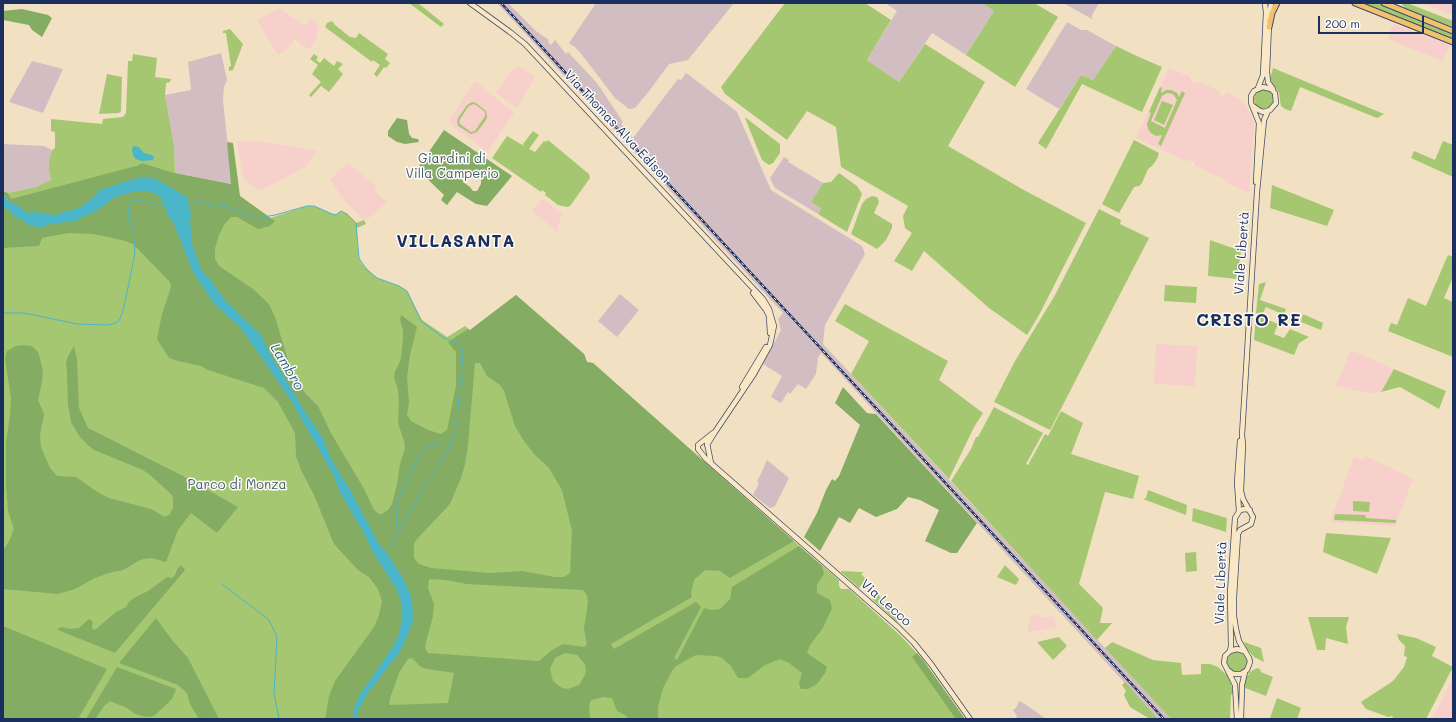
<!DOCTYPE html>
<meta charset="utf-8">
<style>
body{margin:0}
#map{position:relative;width:1456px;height:722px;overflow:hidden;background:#f2e0c3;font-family:Mali,sans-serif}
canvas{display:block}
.frame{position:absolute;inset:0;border:4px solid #1b2f5e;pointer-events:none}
.scale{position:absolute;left:1318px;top:16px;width:106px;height:18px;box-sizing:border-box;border:2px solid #1b2f5e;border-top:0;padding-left:5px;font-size:12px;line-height:14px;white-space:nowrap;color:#1b2f5e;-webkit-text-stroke:3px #fdfcf7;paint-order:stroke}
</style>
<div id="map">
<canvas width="1456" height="722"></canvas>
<div class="frame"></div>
<div class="scale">200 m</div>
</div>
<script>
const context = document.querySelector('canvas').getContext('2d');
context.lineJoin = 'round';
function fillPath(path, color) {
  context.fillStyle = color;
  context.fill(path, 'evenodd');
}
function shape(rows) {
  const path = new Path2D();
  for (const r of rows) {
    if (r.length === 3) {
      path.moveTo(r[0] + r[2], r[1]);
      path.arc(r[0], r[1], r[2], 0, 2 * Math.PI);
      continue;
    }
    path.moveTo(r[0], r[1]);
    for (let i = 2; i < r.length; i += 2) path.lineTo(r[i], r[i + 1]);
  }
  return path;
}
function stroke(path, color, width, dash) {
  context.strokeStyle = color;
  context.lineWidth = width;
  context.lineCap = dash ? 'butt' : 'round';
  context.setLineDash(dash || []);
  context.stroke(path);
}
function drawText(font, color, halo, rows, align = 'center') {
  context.font = font + ' Mali,sans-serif';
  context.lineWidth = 3;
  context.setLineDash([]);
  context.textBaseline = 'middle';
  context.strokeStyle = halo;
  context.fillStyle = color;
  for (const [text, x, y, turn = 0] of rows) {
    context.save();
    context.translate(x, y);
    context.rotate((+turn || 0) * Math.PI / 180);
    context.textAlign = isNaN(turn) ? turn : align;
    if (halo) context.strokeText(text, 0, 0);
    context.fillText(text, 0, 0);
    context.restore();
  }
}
fillPath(shape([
 [1422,3,1453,3,1453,15],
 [280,8,305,26,310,18,319,25,317,31,317,39,308,50,295,39,286,50,278,55,257,20],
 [1393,24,1450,45,1442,61,1388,39],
 [518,65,535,77,517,108,496,93,510,73],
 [1169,68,1189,76,1192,82,1194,84,1198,82,1218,90,1220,94,1223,96,1227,93,1238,98,1246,105,1252,117,1254,125,1249,193,1225,182,1224,179,1194,165,1194,162,1188,160,1186,161,1136,138],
 [476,82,514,113,489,150,486,151,449,123,449,121,473,83],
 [237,141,259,141,317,151,305,167,262,190,257,189,248,183,247,181,244,182],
 [348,163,377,187,374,190,387,202,372,216,364,220,341,196,330,179],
 [543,199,562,213,557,232,532,211],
 [1156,344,1197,346,1195,386,1154,384],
 [1351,350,1394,369,1381,392,1368,393,1336,386],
 [1366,456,1413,479,1395,526,1330,522,1354,457,1363,461],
 [1031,614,1048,618,1052,616,1058,626,1027,633],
 [1453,678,1453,719,1432,719]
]), '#f7d0cb');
fillPath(shape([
 [497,3,508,3,536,31,549,40,548,42,551,45,555,40,566,54,568,52,597,83,623,122,621,124,633,138,678,79,681,80,686,73,689,75,737,112,771,190,862,246,865,254,825,325,823,344,1171,719,1158,719,821,353,818,358,816,374,806,389,798,384,790,394,788,392,781,403,771,397,782,376,763,364,781,330,778,319,783,313],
 [596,3,734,3,688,60,669,64,650,90,635,108,629,109,615,98,582,55,576,48,569,43],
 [885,3,982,3,994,11,966,55,932,33,899,82,867,60,897,11],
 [1063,3,1099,3,1091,17,1093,18,1092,19],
 [1067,22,1081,30,1087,30,1116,46,1093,80,1081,75,1059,109,1026,89],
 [221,53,227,80,224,87,223,101,232,184,175,173,174,145,165,95,191,90,188,62],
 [32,61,63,69,43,113,9,102],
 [3,144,44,146,52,150,49,160,49,171,51,181,36,187,8,193,3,191],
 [784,157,789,160,788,162,823,183,811,202,821,208,818,214,775,188,770,178],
 [620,294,639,310,617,337,598,321],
 [767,460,789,478,775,506,770,508,753,495,759,483,757,482],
 [1019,701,1028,706,1046,719,1015,719,1017,716,1013,710,1016,708]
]), '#d2bec2');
fillPath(shape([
 [409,3,418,3,444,24,441,27],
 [785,3,865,3,891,20,867,60,899,82,925,44,985,82,948,146,1022,189,1086,223,1039,315,1027,335,989,308,924,251,912,271,894,261,912,233,905,228,903,216,908,206,841,167,836,127,807,111,787,140,725,94,721,87],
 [982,3,1034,3,1058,17,1015,87,966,55,994,11],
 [1361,3,1377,3,1453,34,1453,39],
 [1401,3,1407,3,1453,21,1453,27,1405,8],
 [332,21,335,25,350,37,356,38,359,33,388,54,385,59,390,63,386,68,384,67,377,77,374,74,380,65,373,60,372,62,325,27,327,23],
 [230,29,243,44,233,70,229,71,229,67,231,66,226,33,223,33,223,31],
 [1116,46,1139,57,1162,67,1142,112,1082,84,1046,149,1038,143,1081,75,1093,80],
 [133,54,157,58,155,77,171,79,170,82,166,83,165,95,174,145,175,173,142,163,136,166,226,186,270,218,307,206,314,206,335,215,341,211,347,214,356,223,364,220,366,224,357,228,357,242,359,258,362,264,377,278,399,286,407,291,422,320,447,337,465,326,470,330,516,295,584,354,587,362,593,363,758,510,839,580,839,586,841,589,849,589,901,636,923,660,965,719,3,719,3,205,10,199,8,193,36,187,51,180,49,171,49,160,52,150,55,148,55,132,51,131,51,119,102,124,103,119,123,117,126,113,128,61,132,61],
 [314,54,318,57,316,60,320,63,324,58,334,66,337,61,343,64,338,69,343,74,329,92,321,86,311,97,309,95,321,82,312,74,318,65,310,59],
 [1273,68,1384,114,1377,118,1300,87,1291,111,1285,109,1281,106,1279,93,1270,79],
 [107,74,122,77,121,111,119,113,99,114],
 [1160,87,1162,88,1161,93,1166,90,1171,90,1177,93,1179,97,1182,91,1185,93,1161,146,1158,144,1162,135,1156,136,1151,133,1148,129,1147,124,1151,113,1149,112],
 [1167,93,1173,94,1177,100,1165,128,1151,121,1162,96],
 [1264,99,10],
 [1162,101,1173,105,1164,125,1154,120],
 [472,102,476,103,486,111,487,117,486,120,477,132,471,134,458,126,457,121,458,118,467,105],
 [473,104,476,105,485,112,485,116,475,131,471,132,460,124,459,121,468,107],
 [745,118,746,118,780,144,780,153,773,163,769,165,762,160],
 [533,131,539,135,529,149,535,152,544,141,546,142,548,140,589,174,590,178,570,206,567,207,558,205,545,195,546,193,542,190,541,192,492,158,507,136,524,146,523,144],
 [1134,140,1159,153,1157,159,1152,166,1148,169,1142,183,1139,186,1134,187,1119,213,1102,204],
 [1443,141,1453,145,1453,177,1411,158,1414,151,1435,160],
 [839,173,857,186,862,194,847,232,818,214,821,208,811,202,823,183,831,182],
 [1272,185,1334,210,1327,226,1270,208],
 [872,196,877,197,879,202,874,213,892,224,892,228,886,240,877,249,851,234,862,204,866,199],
 [1099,209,1121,220,1120,224,1149,238,1050,430,994,402,1015,361,1054,297],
 [1210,240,1241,251,1237,279,1208,276],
 [1448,255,1453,257,1453,277,1444,298,1453,302,1453,357,1388,331,1391,323,1397,325,1408,298,1426,306],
 [1266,282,1260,300,1286,309,1284,315,1266,307,1262,315,1256,313,1259,284],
 [1165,285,1197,287,1196,303,1164,301],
 [845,304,948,361,939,380,983,413,974,427,949,479,851,374,869,341,835,321],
 [1303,314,1323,323,1321,330,1301,322],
 [1256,315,1278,324,1274,334,1284,338,1290,329,1309,337,1299,343,1294,355,1254,340],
 [1394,369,1446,391,1439,409,1400,387,1381,392],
 [994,407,1043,433,1026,464,1028,465,1045,434,1048,436,1061,411,1083,423,1071,454,1139,476,1133,499,1105,492,1079,584,1103,608,1100,623,1112,623,1097,640,951,481,971,449,976,437,978,437],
 [1148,490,1187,505,1186,515,1143,499,1146,498],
 [1353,501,1370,502,1369,512,1353,511],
 [1193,508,1227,518,1226,532,1192,521],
 [1335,514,1365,515,1366,518,1396,520,1396,523,1334,520],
 [1326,533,1391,538,1377,574,1323,552],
 [1196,552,1197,571,1186,572,1185,553],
 [1005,565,1019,579,1016,585,997,577],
 [841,571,863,572,864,572,861,574,866,579,859,588,841,572],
 [878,594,881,598,898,621,897,622,872,599],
 [1308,617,1349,617,1346,627,1348,644,1326,638,1325,650,1317,650],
 [1397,634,1416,638,1436,647,1432,656,1453,667,1426,719,1392,719,1393,716,1388,717,1366,709,1361,702,1393,681,1404,667,1407,657,1404,656,1405,646,1399,640],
 [1059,637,1067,646,1053,660,1037,642],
 [1112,642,1153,660,1181,663,1182,675,1201,674,1201,664,1210,664,1218,667,1227,675,1231,683,1233,693,1231,695,1230,719,1171,719,1105,648],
 [1244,642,1261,648,1264,662,1254,657,1246,648],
 [1237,662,10],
 [1257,668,1260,669,1261,672,1273,677,1266,696,1245,688,1245,680,1248,675,1250,672],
 [1125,682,1158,719,1150,719,1130,707,1124,695,1126,691,1122,685],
 [1277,698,1301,708,1297,719,1270,718]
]), '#a5c771');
fillPath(shape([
 [22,9,48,15,52,18,42,37,32,30,29,25,3,20,3,11],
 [397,118,407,120,409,134,412,138,418,139,419,142,405,144,397,142,388,136,388,131],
 [444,130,512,176,487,206,476,204,457,192,447,205,441,200,444,195,417,169],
 [465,173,472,173,481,176,481,184,477,191,473,191,470,187,463,182,462,175],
 [227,142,233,143,240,196,275,221,270,226,258,229,237,217,231,217,224,225,219,235,215,248,215,259,219,266,253,289,269,304,275,317,288,360,299,383,305,393,318,406,331,433,364,489,374,510,379,514,382,514,388,510,392,504,397,484,400,464,405,448,404,441,398,423,399,404,398,390,394,377,395,371,398,366,401,358,403,338,403,330,400,320,401,315,417,327,410,355,407,377,409,403,407,415,411,421,428,430,441,434,447,430,456,386,456,351,454,350,448,342,468,329,470,330,516,295,584,354,587,362,593,363,794,541,730,578,720,571,705,570,694,580,691,593,692,597,611,644,614,649,696,602,701,607,674,658,677,660,704,608,712,610,720,609,730,599,732,587,799,546,822,566,824,574,817,585,817,593,830,600,832,608,823,628,810,645,807,653,827,667,825,673,817,684,808,689,801,689,799,683,802,673,789,663,780,659,765,665,748,678,738,678,731,666,722,658,716,656,696,655,676,666,672,671,663,688,658,707,658,719,629,719,625,715,617,711,612,698,604,697,591,700,589,705,590,719,325,719,329,696,335,681,374,627,379,615,382,601,378,589,369,577,358,570,334,544,314,495,301,470,296,456,295,433,278,402,264,388,208,370,201,366,178,361,169,358,157,339,162,314,171,287,170,282,133,244,122,240,93,234,68,233,42,238,39,246,3,248,3,205,8,200,3,195,3,191,8,193,11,199,136,166,142,163,175,173,231,184],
 [475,363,480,363,487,376,500,385,504,391,515,426,524,441,535,455,549,468,562,490,572,531,570,573,564,577,555,577,522,571,490,573,431,568,419,564,414,558,414,544,417,539,450,504,461,478,465,464,468,445],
 [431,579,446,580,467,584,583,590,587,595,588,602,584,629,587,644,584,647,563,644,552,650,539,661,428,653,425,648,426,642,433,616,434,604,428,588,429,580],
 [565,653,577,655,585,664,586,670,585,675,579,685,568,689,562,688,553,681,550,669,555,658],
 [412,658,421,667,427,669,454,673,448,703,389,705,390,698,400,671,408,659],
 [22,345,32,346,38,352,40,359,43,370,42,382,38,400,44,414,40,435,41,447,50,468,57,476,76,477,99,493,109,498,151,509,165,517,170,514,173,508,173,498,171,494,149,474,143,470,94,450,88,445,80,437,71,422,68,405,67,373,66,364,68,356,74,346,77,359,79,408,88,428,183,476,238,507,217,533,191,513,178,530,166,562,151,558,144,559,138,561,132,565,123,570,109,573,95,578,75,589,58,594,3,589,3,551,9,541,14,529,8,511,6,486,6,443,10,415,11,398,5,359,7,351,16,346],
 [843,387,867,413,876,414,977,523,957,553,951,553,925,541,939,510,920,500,908,497,897,509,876,517,859,508,850,523,839,517,820,551,804,537,817,513,826,490,832,479,835,481,839,476,860,425,835,403],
 [180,566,182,566,185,570,115,653,58,630,59,628,62,627,70,629,79,628,89,619,93,622,92,627,93,630,96,629,116,612,126,607,129,602,134,598,148,591,167,577,172,578,175,575,178,568],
 [156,618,172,640,188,658,219,719,199,719,190,704,187,693,178,685,119,663],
 [3,626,107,669,78,719,3,719],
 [917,653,923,660,965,719,956,719,912,657],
 [117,667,176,689,172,699,154,716,146,717,135,714,127,708,110,701,105,705,95,719,86,719]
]), '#84ac63');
fillPath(shape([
 [133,146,139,147,144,153,152,155,154,157,153,160,142,161,136,159,134,157,132,151],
 [144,177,156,179,187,197,191,214,190,220,192,243,196,256,203,273,210,279,225,300,261,335,271,355,305,412,323,438,331,459,352,493,379,544,389,556,403,578,412,598,413,621,406,639,399,653,367,694,358,711,358,719,352,719,355,706,359,696,394,645,399,633,402,620,402,611,401,602,397,590,371,549,366,537,340,492,335,478,292,402,250,341,240,327,214,304,193,272,174,224,168,216,161,197,149,191,132,192,115,197,98,210,75,221,50,224,40,228,27,224,23,220,15,217,8,209,3,208,3,195,11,203,19,206,27,213,36,212,54,215,81,207,95,196,99,190,138,178]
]), '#4bb5c9');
stroke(shape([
 [188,201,227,207,257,218,275,215,307,206,314,206,332,214,336,215,341,211,347,214,356,223,359,258,367,270,377,278,399,286,407,291,421,321,444,338,459,344,462,347,463,353,457,420,455,433,451,443,435,444,428,447,420,454,412,469,396,505,396,520,398,535,386,553],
 [4,313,24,313,77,324,108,325,116,323,120,319,124,307,135,253,133,230,128,215,129,206,133,200,139,200,163,205],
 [398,534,421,492,445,456,451,444],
 [222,584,269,620,277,637,274,693,279,719]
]), '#4bb5c9', 1);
const secondary = shape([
 [470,3,510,32,525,44,763,299,769,309,774,326,770,345,754,374,715,432,707,445],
 [1269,17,1271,3],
 [1269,24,1267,72,1268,82,1273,89],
 [1258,88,1263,75,1266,13,1265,3],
 [1253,106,1260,111,1264,112,1270,110,1276,103,1275,93,1271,89,1263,87,1254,91,1251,96,1251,103,1259,123,1256,182],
 [753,293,766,310,769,316,770,333],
 [742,387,766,347],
 [713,433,698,445,698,449,706,459,898,627,914,643,931,664,970,719],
 [707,443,711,463],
 [1239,511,1237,482,1240,441],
 [1230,651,1237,649,1244,651],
 [1229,671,1233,674,1241,674,1247,670,1250,662,1249,658,1239,641,1236,629,1234,616,1234,597,1238,534,1240,530,1251,524,1253,517,1243,499,1241,491,1243,445,1242,435,1257,192,1264,120,1268,111],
 [1237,719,1235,685,1224,663,1225,656,1230,651,1231,646,1230,593,1235,518,1240,510,1245,509,1250,510],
 [1241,719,1242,685,1245,672]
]);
const primary = shape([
 [1355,3,1453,42],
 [1384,3,1453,31],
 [1269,27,1272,13,1277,3]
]);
stroke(secondary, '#3b4a6d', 6);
stroke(primary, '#3b4a6d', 7);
stroke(secondary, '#fae7c3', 4.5);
stroke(primary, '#f2c26a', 5);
const rail = shape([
 [501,3,1164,719]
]);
stroke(rail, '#1b2f5e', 2.5);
stroke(rail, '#fdfcf7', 1, [3]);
drawText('13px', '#1b2f5e', '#fdfcf7', [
 ["Via Thomas Alva Edison",617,127,47],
 ["Viale Libertà",1242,253,-86],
 ["Viale Libertà",1221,583,-88],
 ["Via Lecco",886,603,42]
]);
drawText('13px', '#445d64', '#fdfcf7', [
 ["Giardini di",452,159],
 ["Villa Camperio",452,174],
 ["Parco di Monza",237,485]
]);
drawText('italic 14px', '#2c5e83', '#fdfcf7', [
 ["Lambro",287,367,59]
]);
context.letterSpacing = '1px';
drawText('bold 17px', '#1b2f5e', '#fdfcf7', [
 ["VILLASANTA",456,242],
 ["CRISTO RE",1249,321]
]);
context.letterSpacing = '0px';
</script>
